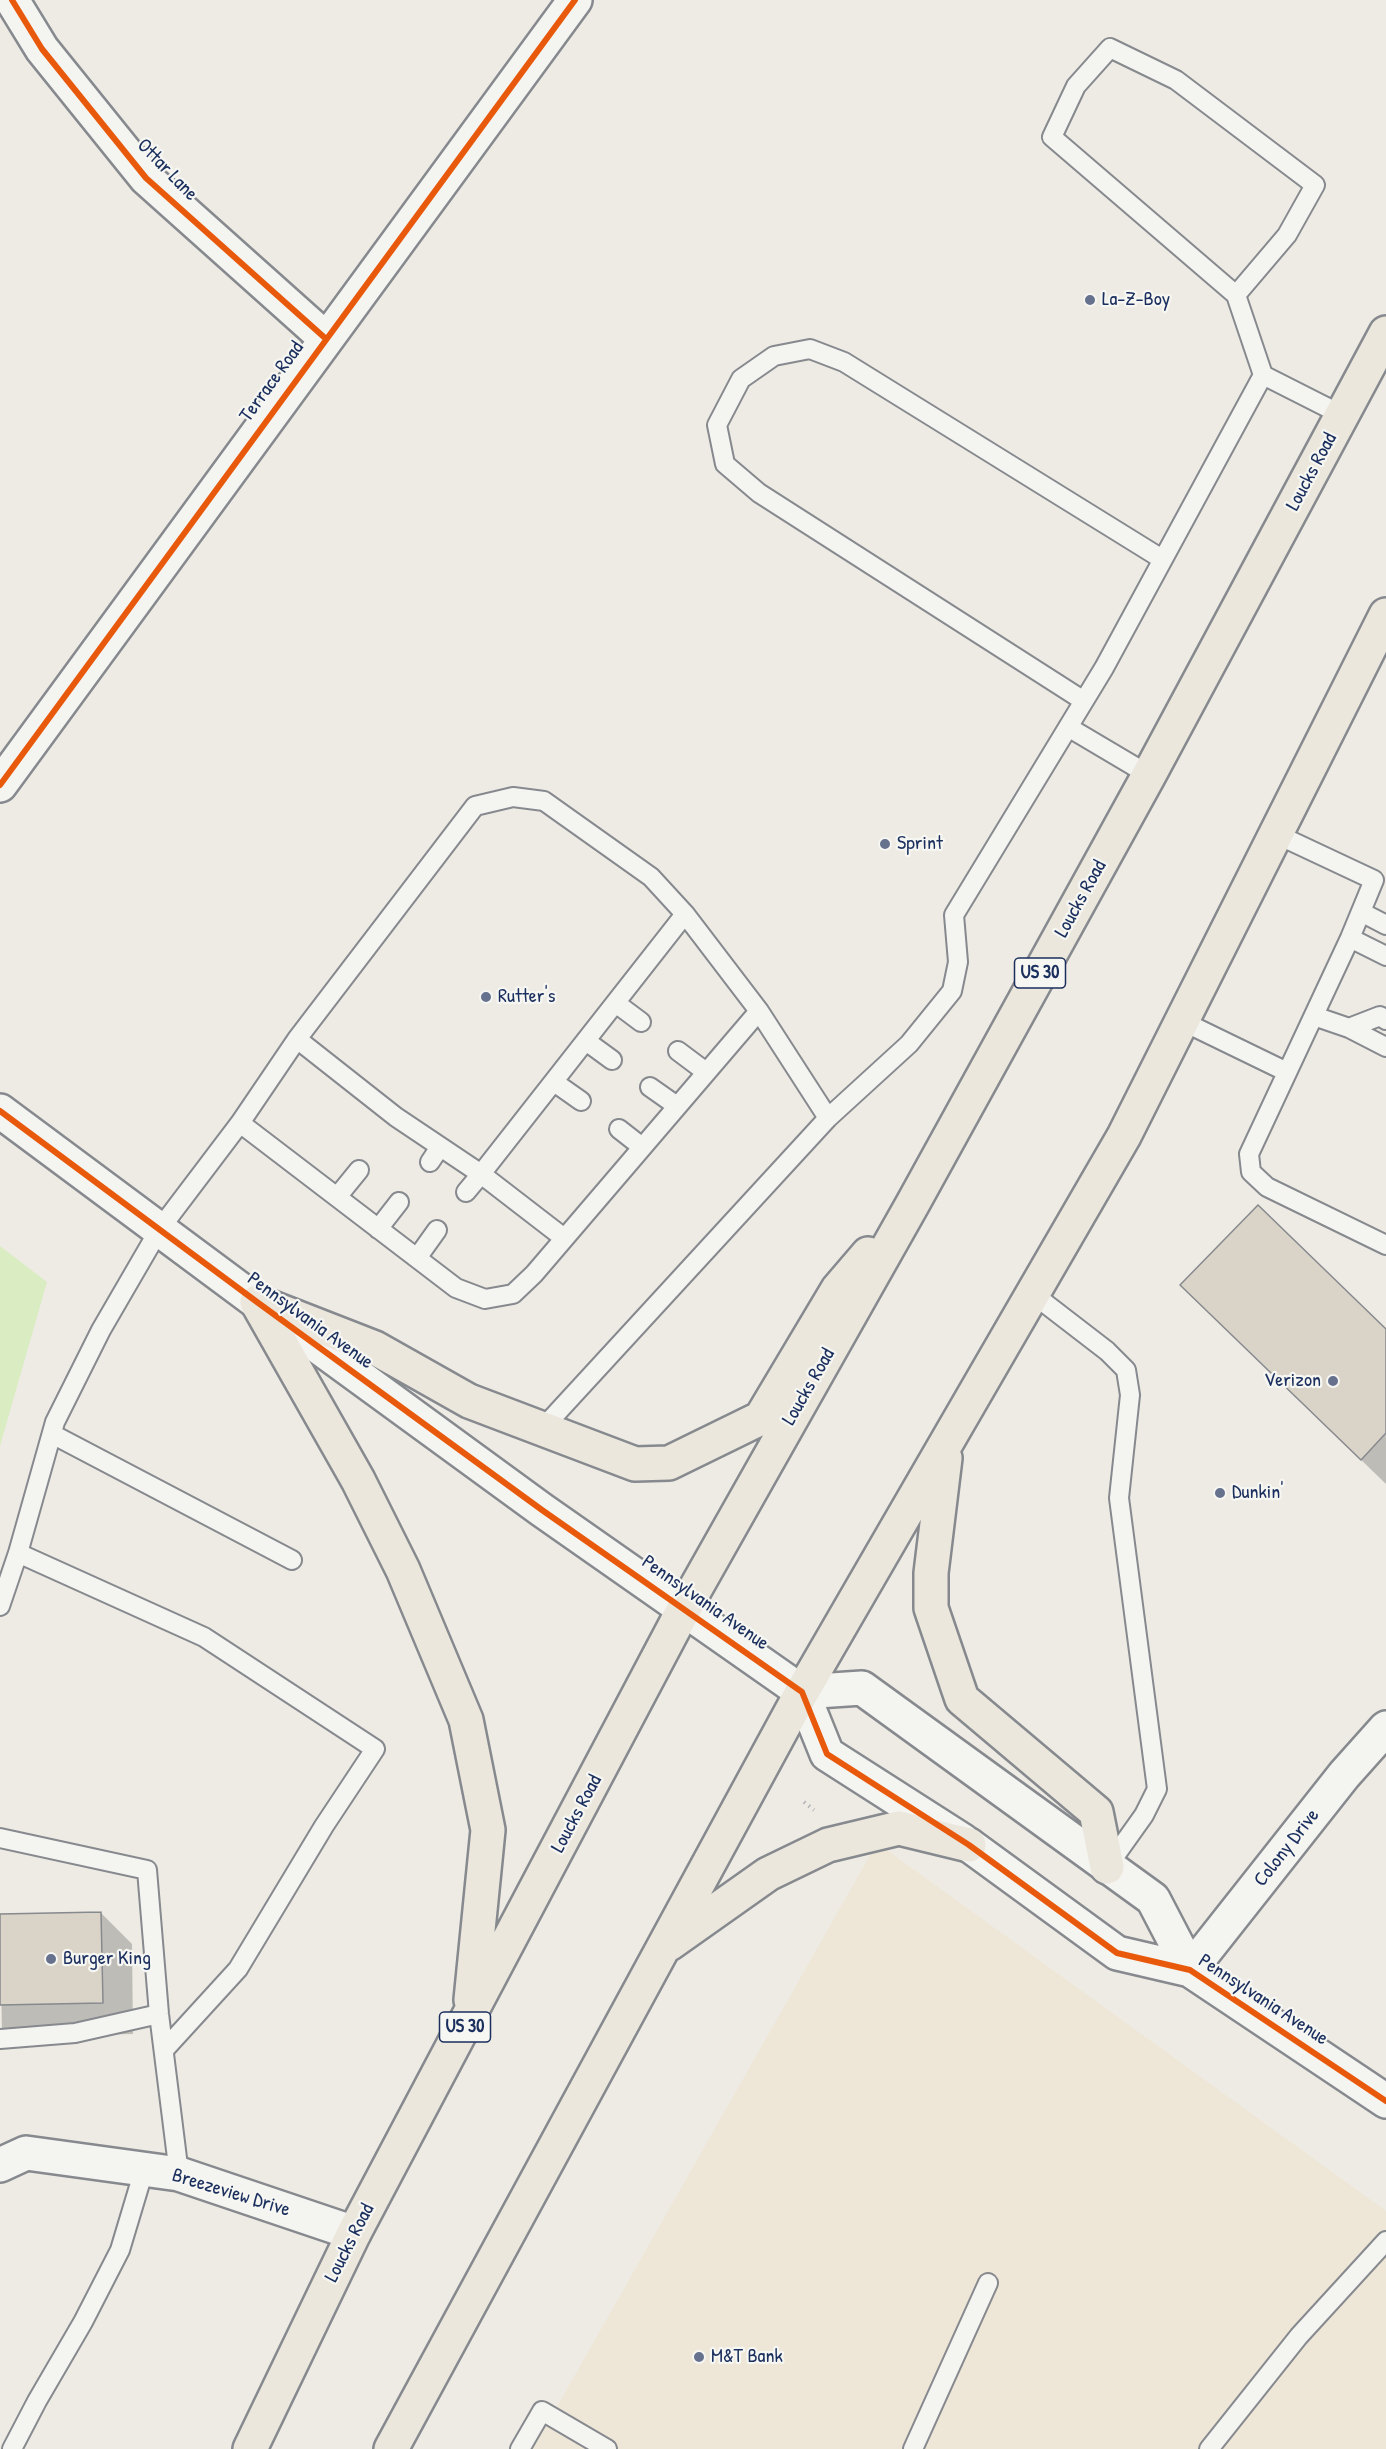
<!DOCTYPE html>
<style>
body{margin:0}
canvas{display:block;background:#eeebe4}
</style>
<canvas width="1386" height="2449"></canvas>
<script>
const context = document.querySelector('canvas').getContext('2d');
context.lineJoin = 'round';
function fillPath(path, color) {
  context.fillStyle = color;
  context.fill(path, 'evenodd');
}
function shape(rows) {
  const path = new Path2D();
  for (const r of rows) {
    path.moveTo(r[0], r[1]);
    for (let i = 2; i < r.length; i += 2) path.lineTo(r[i], r[i + 1]);
  }
  return path;
}
function stroke(path, color, width, dash) {
  context.strokeStyle = color;
  context.lineWidth = width;
  context.lineCap = dash ? 'butt' : 'round';
  context.setLineDash(dash || []);
  context.stroke(path);
}
function drawText(font, color, halo, rows, align = 'center') {
  context.font = font + ' "Patrick Hand",sans-serif';
  context.lineWidth = 4.5;
  context.setLineDash([]);
  context.textBaseline = 'middle';
  context.strokeStyle = halo;
  context.fillStyle = color;
  for (const [text, x, y, turn = 0] of rows) {
    context.save();
    context.translate(x, y);
    context.rotate((+turn || 0) * Math.PI / 180);
    context.textAlign = isNaN(turn) ? turn : align;
    if (halo) context.strokeText(text, 0, 0);
    context.fillText(text, 0, 0);
    context.restore();
  }
}
fillPath(shape([
 [877,1843,1386,2211,1386,2449,533,2449]
]), '#eee6d6');
fillPath(shape([
 [0,1246,47,1282,0,1446]
]), '#daecc1');
fillPath(shape([
 [1222,1325,1386,1331,1386,1484],
 [101,1913,132,1944,133,2034,2,2037,0,1915]
]), '#0003');
const building = shape([
 [1258,1205,1386,1329,1386,1433,1361,1460,1180,1285,1258,1205],
 [101,1912,103,2003,0,2005,0,1914,101,1912]
]);
fillPath(building, '#dad3c7');
stroke(building, '#86898e', 1.5);
const service = shape([
 [1236,295,1287,235,1315,185,1176,80,1110,48,1076,86,1052,137,1236,295,1263,375],
 [1084,701,759,493,725,464,717,425,741,379,774,356,810,349,844,362,1162,559],
 [1068,727,1149,775],
 [1276,834,1374,880,1350,938,1249,1154,1251,1172,1267,1187,1386,1245],
 [1361,912,1386,925],
 [1350,938,1386,956],
 [617,1004,641,1022],
 [1314,1016,1349,1028,1386,1047],
 [1182,1021,1287,1072],
 [1349,1028,1380,1016,1386,1020],
 [297,1039,396,1117,481,1174,685,914],
 [586,1041,612,1060],
 [678,1051,706,1072],
 [554,1082,581,1101],
 [650,1087,677,1106],
 [240,1123,456,1288,485,1299,513,1294,534,1274,759,1011],
 [619,1129,642,1147],
 [430,1162,440,1147],
 [466,1192,481,1174,564,1238],
 [337,1197,359,1170],
 [378,1229,399,1202],
 [417,1258,437,1230],
 [1033,1294,1107,1351,1126,1370,1130,1395,1119,1498,1157,1789,1144,1815,1107,1867],
 [542,1429,828,1118,909,1044,952,991,958,962,954,915,1104,668,1263,375,1342,415],
 [52,1434,292,1560],
 [18,1553,204,1637,375,1749,324,1826,238,1969,164,2050],
 [0,1606,18,1553,55,1422,101,1330,159,1230,240,1123,297,1039,475,806,513,797,544,801,651,877,685,914,759,1011,828,1118],
 [0,1838,147,1870,159,2014,179,2174],
 [0,2039,75,2033,159,2014],
 [12,2449,37,2401,83,2322,120,2250,144,2170],
 [520,2449,542,2411,607,2449],
 [913,2449,988,2283],
 [1209,2449,1299,2336,1386,2241]
]);
const minor = shape([
 [12,0,42,49,146,178,325,338],
 [0,785,575,0],
 [802,1692,862,1688,1153,1899,1190,1970],
 [969,1845,1117,1953,1190,1970,1386,2101],
 [1190,1970,1344,1775,1386,1728],
 [0,2165,26,2153,179,2174,354,2233]
]);
const tertiary = shape([
 [0,1111,257,1302,542,1510,802,1692,827,1754,963,1841]
]);
const trunk = shape([
 [257,1302,375,1348,469,1401,635,1464,669,1463,761,1418,838,1289,868,1254],
 [257,1302,358,1480,403,1570,466,1720,488,1830,471,2000],
 [945,1458,931,1573,931,1608,962,1699,1096,1812,1107,1867],
 [669,1944,768,1874,828,1845,899,1828,969,1845],
 [250,2449,354,2233,685,1607,912,1205,1149,775,1386,333],
 [391,2449,802,1692,1124,1136,1386,615]
]);
stroke(service, '#86898e', 22);
stroke(minor, '#86898e', 38);
stroke(tertiary, '#86898e', 38);
stroke(trunk, '#86898e', 38);
stroke(shape([
 [804,1802,814,1810]
]), '#b1b3b7', 4, [1.5, 4.5]);
stroke(service, '#f4f4f1', 18);
stroke(minor, '#f4f4f1', 33);
stroke(tertiary, '#f4f4f1', 33);
stroke(trunk, '#ebe7dd', 33);
stroke(shape([
 [12,0,42,49,146,178,325,338],
 [0,785,575,0],
 [0,1111,257,1302,542,1510,802,1692,827,1754,969,1845,1117,1953,1190,1970,1386,2101]
]), '#e8590c', 6);
for (const [x, y, r, color] of [
 [1090,300,6,"#65718d"],
 [885,844,6,"#65718d"],
 [486,997,6,"#65718d"],
 [1333,1381,6,"#65718d"],
 [1220,1493,6,"#65718d"],
 [51,1959,6,"#65718d"],
 [699,2357,6,"#65718d"]
]) {
  const dot = new Path2D();
  dot.arc(x, y, r, 0, 2 * Math.PI);
  context.fillStyle = color;
  context.fill(dot);
  stroke(dot, '#f6f6f2', 2);
}
for (const [x, y, w] of [
 [1040,973,51],
 [465,2027,51]
]) {
  const box = new Path2D();
  box.roundRect(x - w / 2, y - 15, w, 30, 4.5);
  context.fillStyle = '#f6f6f2';
  context.fill(box);
  stroke(box, '#1b2f5e', 1.5);
}
drawText('bold 18px', '#1b2f5e', null, [
 ["US 30",1040,973],
 ["US 30",465,2027]
]);
drawText('20px', '#1b2f5e', '#f6f6f2', [
 ["Ottar Lane",167,170,46],
 ["Terrace Road",272,382,-54],
 ["Loucks Road",1312,472,-62],
 ["Loucks Road",1081,899,-61],
 ["Pennsylvania Avenue",310,1321,36],
 ["Loucks Road",809,1387,-60],
 ["Pennsylvania Avenue",705,1603,35],
 ["Loucks Road",577,1814,-62],
 ["Colony Drive",1287,1848,-52],
 ["Pennsylvania Avenue",1263,2000,33],
 ["Breezeview Drive",231,2193,17],
 ["Loucks Road",350,2243,-63]
]);
drawText('20px', '#1b2f5e', '#f6f6f2', [
 ["La-Z-Boy",1102,300],
 ["Sprint",897,844],
 ["Rutter's",498,997],
 ["Verizon",1321,1381,"right"],
 ["Dunkin'",1232,1493],
 ["Burger King",63,1959],
 ["M&T Bank",711,2357]
], 'left');
</script>
